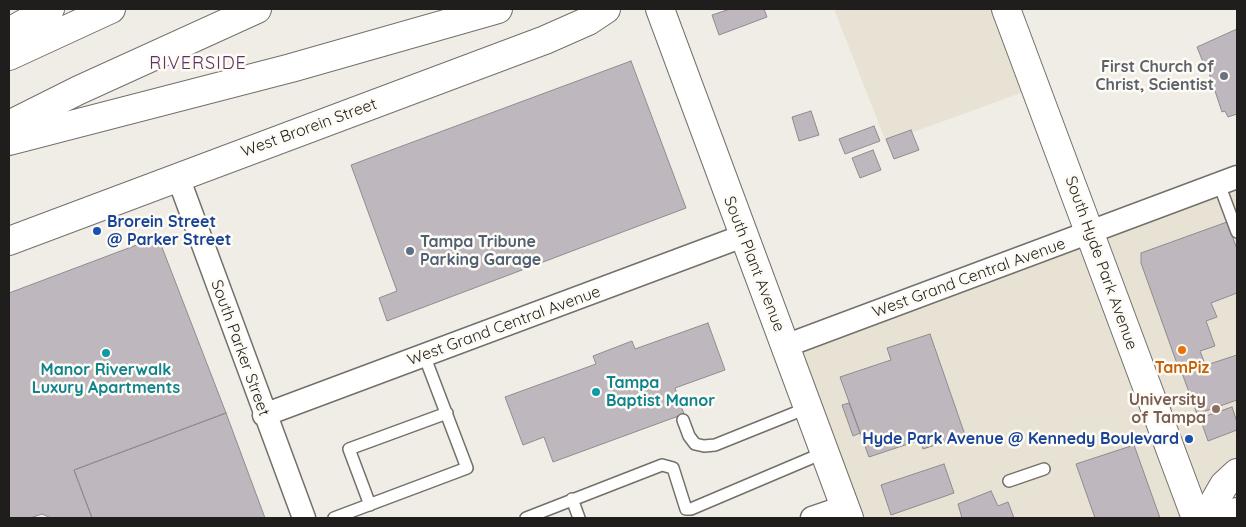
<!DOCTYPE html>
<style>
body{margin:0}
#map{position:relative;width:1246px;height:527px;overflow:hidden;background:#f0ede6;font-family:Quicksand,sans-serif}
canvas{display:block}
.frame{position:absolute;inset:0;border:10px solid #1f1e1c;pointer-events:none}
</style>
<div id="map">
<canvas width="1246" height="527"></canvas>
<div class="frame"></div>
</div>
<script>
const context = document.querySelector('canvas').getContext('2d');
context.lineJoin = 'round';
function fillPath(path, color) {
  context.fillStyle = color;
  context.fill(path, 'evenodd');
}
function shape(rows) {
  const path = new Path2D();
  for (const r of rows) {
    path.moveTo(r[0], r[1]);
    for (let i = 2; i < r.length; i += 2) path.lineTo(r[i], r[i + 1]);
  }
  return path;
}
function stroke(path, color, width, dash) {
  context.strokeStyle = color;
  context.lineWidth = width;
  context.lineCap = dash ? 'butt' : 'round';
  context.setLineDash(dash || []);
  context.stroke(path);
}
function drawText(font, color, halo, rows, align = 'center') {
  context.font = font + ' Quicksand,sans-serif';
  context.lineWidth = 5;
  context.setLineDash([]);
  context.textBaseline = 'middle';
  context.strokeStyle = halo;
  context.fillStyle = color;
  for (const [text, x, y, turn = 0] of rows) {
    context.save();
    context.translate(x, y);
    context.rotate((+turn || 0) * Math.PI / 180);
    context.textAlign = isNaN(turn) ? turn : align;
    if (halo) context.strokeText(text, 0, 0);
    context.fillText(text, 0, 0);
    context.restore();
  }
}
fillPath(shape([
 [834,9,1002,9,1029,90,886,142],
 [1237,182,1237,465,1180,518,849,518,792,350]
]), '#e7e2d4');
const building = shape([
 [730,9,764,9,767,17,719,35,712,15,730,9],
 [1237,29,1237,114,1228,117,1225,111,1222,112,1205,61,1203,62,1197,47,1237,29],
 [631,61,686,208,387,321,379,298,397,291,351,165,631,61],
 [811,111,819,135,799,141,792,117,811,111],
 [874,126,880,141,845,154,839,139,874,126],
 [911,130,919,150,894,159,886,139,911,130],
 [873,150,881,170,860,178,852,158,873,150],
 [1227,222,1237,249,1237,293,1211,303,1217,317,1206,321,1215,346,1200,351,1205,364,1180,372,1141,263,1141,253,1227,222],
 [158,237,226,413,74,470,92,518,51,518,42,514,30,518,9,518,9,293,158,237],
 [708,323,725,370,675,388,684,414,553,462,544,437,523,445,505,397,596,364,593,356,632,341,635,349,708,323],
 [930,334,965,435,923,449,920,440,869,457,840,377,891,360,887,348,930,334],
 [1237,355,1237,400,1197,414,1182,373,1237,355],
 [849,403,860,433,853,436,842,405,849,403],
 [1232,407,1237,422,1237,430,1208,441,1200,418,1232,407],
 [226,413,265,518,92,518,74,470,226,413],
 [1134,445,1160,518,1095,518,1076,464,1134,445],
 [944,464,954,493,891,515,881,485,944,464],
 [991,491,998,506,1008,502,1014,518,962,518,958,504,991,491]
]);
fillPath(building, '#beb8be');
stroke(building, '#908b90', 1);
const lane = shape([
 [1219,184,1237,232],
 [683,420,689,436,695,444,704,446,715,445,807,408],
 [1009,481,1044,469],
 [572,499,579,518],
 [370,505,349,449,447,413],
 [334,518,467,468,424,355],
 [526,518,662,465,673,468,686,509,691,509,823,453]
]);
const street = shape([
 [178,177,304,518],
 [785,346,1237,177],
 [264,415,743,236],
 [812,518,844,507]
]);
const secondary = shape([
 [660,9,849,518],
 [1006,9,1196,518],
 [9,241,545,40,588,21,606,9]
]);
const primary = shape([
 [1205,518,1224,485,1237,473],
 [1222,518,1237,512]
]);
const highway = shape([
 [9,32,50,9],
 [9,56,111,9],
 [9,125,79,90,257,9],
 [9,141,291,68,498,9]
]);
stroke(lane, '#727069', 14);
stroke(street, '#727069', 25);
stroke(secondary, '#727069', 30);
stroke(primary, '#727069', 30);
stroke(highway, '#727069', 30);
stroke(lane, '#fff', 11);
stroke(street, '#fff', 22);
stroke(secondary, '#fff', 28);
stroke(primary, '#fff', 28);
stroke(highway, '#fff', 28);
for (const [x, y, r, color] of [
 [1224,76,5,"#6b7280"],
 [97,231,5,"#1a4fb4"],
 [410,251,5,"#5c6f8a"],
 [1182,350,5,"#e8710a"],
 [106,353,5,"#0f9aa8"],
 [596,392,5,"#0f9aa8"],
 [1216,409,5,"#8d6e63"],
 [1189,439,5,"#1a4fb4"]
]) {
  const dot = new Path2D();
  dot.arc(x, y, r, 0, 2 * Math.PI);
  context.fillStyle = color;
  context.fill(dot);
  stroke(dot, '#fdfbf3', 2);
}
drawText('bold 16px', '#5b616d', '#fdfbf3', [
 ["First Church of",1214,67],
 ["Christ, Scientist",1214,85]
], 'right');
drawText('16px', '#1f1e1c', '#fdfbf3', [
 ["West Brorein Street",309,128,-20],
 ["South Hyde Park Avenue",1101,263,70],
 ["South Plant Avenue",754,264,69],
 ["West Grand Central Avenue",969,278,-20],
 ["West Grand Central Avenue",504,326,-20],
 ["South Parker Street",240,348,70]
]);
drawText('bold 16px', '#164399', '#fdfbf3', [
 ["Brorein Street",107,222],
 ["@ Parker Street",107,240],
 ["Hyde Park Avenue @ Kennedy Boulevard",1179,439,"right"]
], 'left');
drawText('bold 16px', '#4e5e75', '#fdfbf3', [
 ["Tampa Tribune",420,242],
 ["Parking Garage",420,260]
], 'left');
drawText('bold 16px', '#c56008', '#fdfbf3', [
 ["TamPiz",1182,368]
]);
drawText('bold 16px', '#0d838f', '#fdfbf3', [
 ["Manor Riverwalk",106,370],
 ["Luxury Apartments",106,388],
 ["Tampa",606,383,"left"],
 ["Baptist Manor",606,401,"left"]
]);
drawText('bold 16px', '#785e54', '#fdfbf3', [
 ["University",1206,400],
 ["of Tampa",1206,418]
], 'right');
context.letterSpacing = '1px';
drawText('18px', '#5b3268', '#fdfbf3', [
 ["RIVERSIDE",198,64]
]);
context.letterSpacing = '0px';
</script>
